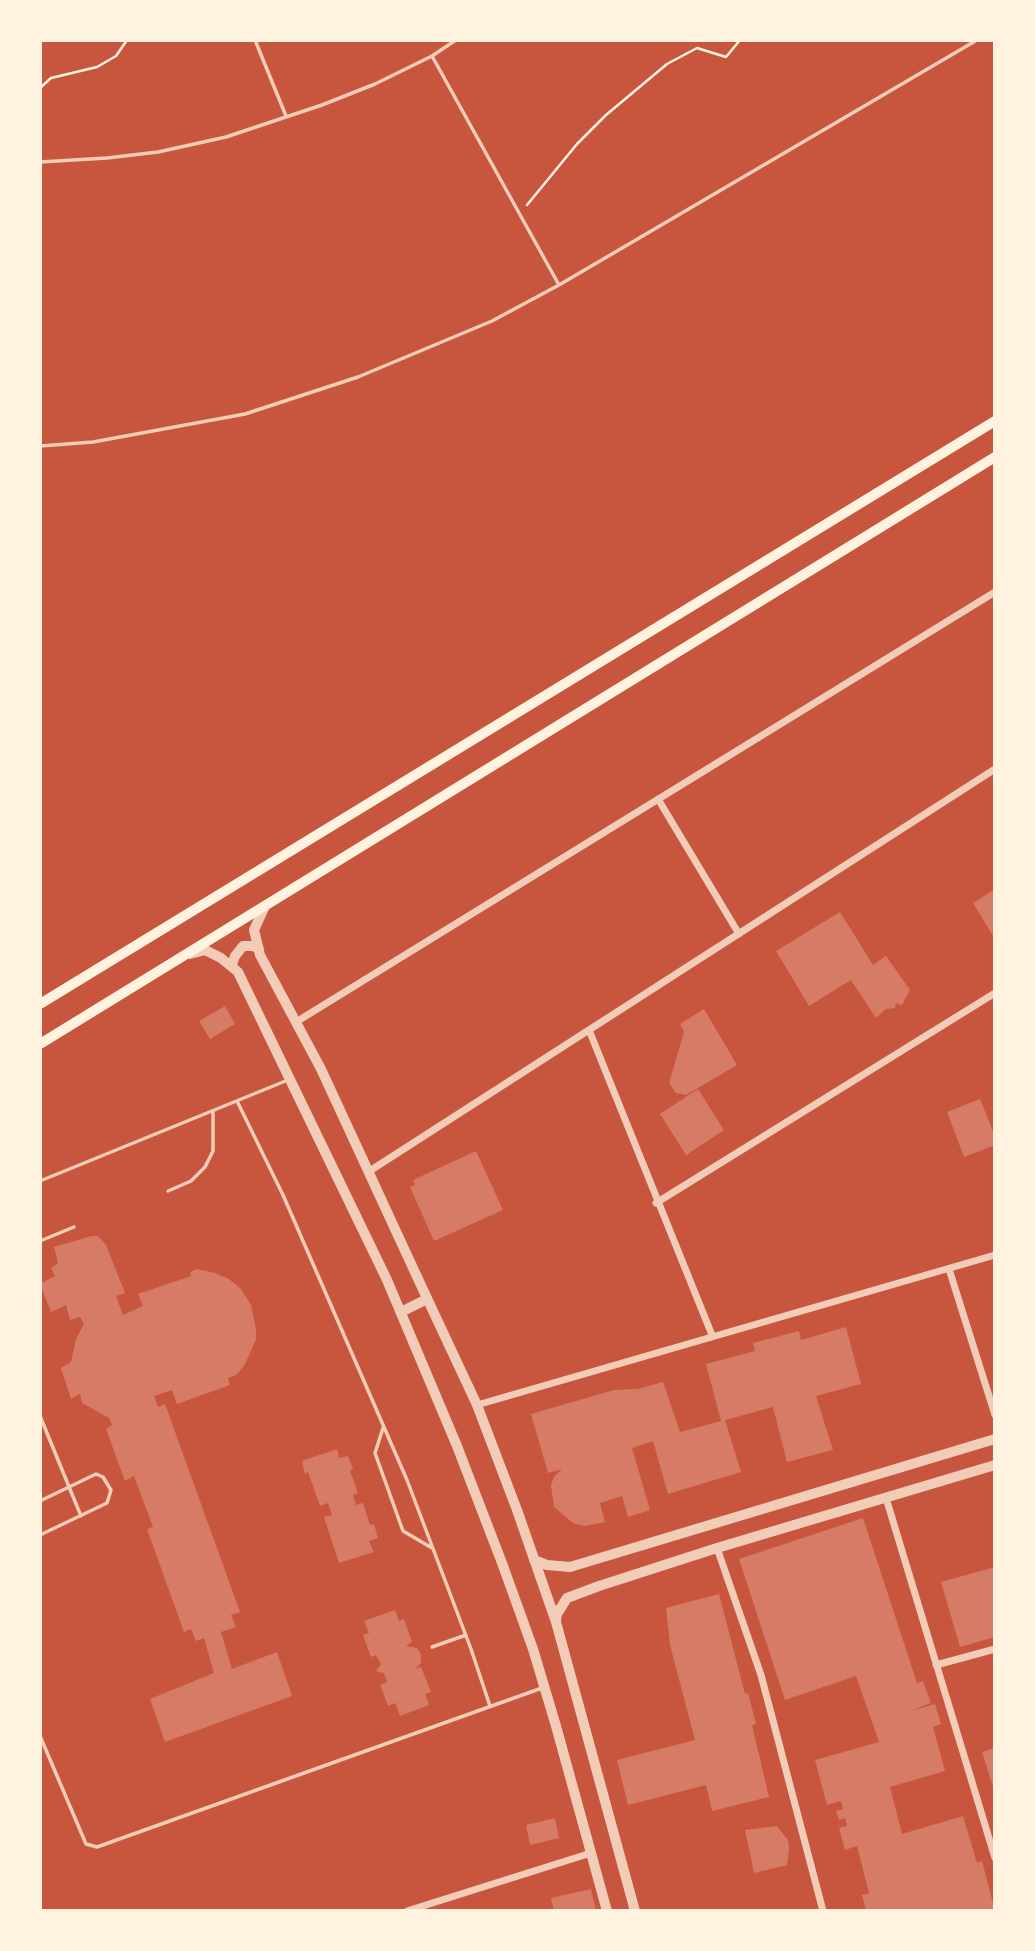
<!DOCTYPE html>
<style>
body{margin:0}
#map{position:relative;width:1035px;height:1951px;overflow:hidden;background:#c8553d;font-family:Barlow,sans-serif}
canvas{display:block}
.frame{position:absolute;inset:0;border:42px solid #fff3e0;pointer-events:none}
</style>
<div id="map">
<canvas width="1035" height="1951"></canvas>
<div class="frame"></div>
</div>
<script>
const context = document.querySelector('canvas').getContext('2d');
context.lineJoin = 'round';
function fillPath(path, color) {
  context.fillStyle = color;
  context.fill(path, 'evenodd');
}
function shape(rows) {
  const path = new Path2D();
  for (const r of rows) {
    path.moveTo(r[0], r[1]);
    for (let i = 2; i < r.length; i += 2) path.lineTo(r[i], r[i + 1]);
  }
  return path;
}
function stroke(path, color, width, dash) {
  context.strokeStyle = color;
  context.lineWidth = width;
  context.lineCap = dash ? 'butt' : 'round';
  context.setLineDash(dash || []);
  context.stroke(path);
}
fillPath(shape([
 [995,889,995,939,973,903],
 [840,912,873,965,886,956,910,990,902,1005,896,1003,895,1008,886,1009,876,1018,851,980,809,1006,776,951],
 [225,1006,235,1024,210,1039,199,1021],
 [704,1009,737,1065,686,1095,676,1093,669,1083,684,1032,680,1024],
 [698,1089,724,1130,686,1155,660,1114],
 [980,1099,995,1136,995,1145,964,1157,947,1112],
 [476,1151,503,1210,434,1241,410,1187,415,1185,413,1180],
 [92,1236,98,1236,106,1245,125,1293,116,1296,123,1315,143,1306,138,1294,191,1276,190,1272,197,1269,215,1273,229,1279,241,1289,251,1305,256,1329,256,1340,244,1366,236,1375,228,1378,230,1385,177,1404,172,1390,154,1396,158,1407,165,1404,240,1612,231,1615,236,1627,221,1632,232,1669,277,1652,292,1696,165,1742,150,1699,214,1673,204,1638,196,1641,191,1629,184,1632,147,1529,153,1527,134,1476,125,1481,106,1429,112,1425,109,1418,82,1403,80,1394,71,1399,61,1368,71,1362,76,1339,84,1324,80,1317,70,1320,66,1305,51,1312,40,1284,55,1276,51,1268,58,1263,54,1247],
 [846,1327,861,1384,816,1396,833,1450,787,1462,773,1407,725,1420,741,1472,668,1494,653,1441,632,1448,650,1510,628,1517,622,1496,600,1503,605,1522,585,1526,573,1523,554,1507,551,1485,554,1477,562,1469,548,1473,531,1414,614,1390,638,1389,663,1382,680,1432,721,1421,706,1364,755,1351,753,1343,799,1331,801,1340],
 [337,1449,339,1458,348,1456,353,1469,350,1471,358,1493,353,1495,356,1505,363,1503,370,1525,374,1524,378,1538,369,1541,374,1552,339,1563,324,1517,332,1515,328,1503,320,1506,308,1472,305,1474,302,1461],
 [863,1518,917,1683,923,1681,931,1703,910,1711,935,1704,941,1724,933,1727,945,1771,890,1787,902,1834,963,1816,977,1863,982,1861,995,1911,866,1911,862,1895,869,1893,857,1846,845,1850,839,1828,847,1826,845,1818,839,1820,836,1811,843,1809,841,1801,827,1805,815,1760,879,1742,856,1676,785,1700,739,1559],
 [995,1567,995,1637,960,1647,941,1582],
 [719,1594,745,1694,748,1693,756,1724,752,1725,769,1797,712,1811,706,1785,628,1805,617,1760,695,1740,670,1645,666,1608],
 [395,1610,399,1621,404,1619,412,1642,406,1646,417,1648,421,1654,421,1663,415,1669,421,1667,431,1692,425,1694,429,1705,400,1716,395,1703,388,1706,380,1685,387,1682,384,1673,376,1671,381,1664,376,1655,371,1657,363,1635,369,1633,364,1621],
 [995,1748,995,1790,994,1790,982,1752],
 [555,1818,559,1838,530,1845,526,1825],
 [777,1826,788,1840,789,1849,787,1865,754,1873,745,1830],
 [591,1889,596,1911,554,1911,551,1898]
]), '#d67c66');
stroke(shape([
 [40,88,51,78,97,67,116,56,127,40],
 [527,205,577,144,606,115,667,64,697,48,726,57,740,40]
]), '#fff3e0', 2.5);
stroke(shape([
 [255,40,286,116],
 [432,56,559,285],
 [40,162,107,158,158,152,226,137,322,105,375,84,432,56,456,40],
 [40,446,93,442,245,414,358,377,492,321,559,285,977,40],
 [237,1101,283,1195,407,1480,471,1649,490,1706],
 [40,1181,288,1080],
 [168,1191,191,1181,205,1167,213,1151,213,1112],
 [40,1241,74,1227],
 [40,1416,81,1516],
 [383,1428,375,1453,403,1531,432,1548],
 [40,1501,96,1474,103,1477,111,1490,107,1503,40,1535],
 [432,1647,466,1635],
 [40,1736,86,1844,97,1847,542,1688]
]), '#f1ccb7', 3.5);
stroke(shape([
 [658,799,739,934],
 [296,1022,995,592],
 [589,1030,712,1335],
 [368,1172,995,769],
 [656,1203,995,993],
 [949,1269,995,1415],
 [477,1405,995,1255],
 [886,1498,995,1858],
 [717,1548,761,1675,823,1911],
 [936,1665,995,1649],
 [407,1911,591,1853]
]), '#f1ccb7', 7);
stroke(shape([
 [265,906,254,930,260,955,321,1069,419,1281,477,1405,517,1510,556,1622,635,1911],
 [190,954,205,950,221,958,238,972,387,1280,457,1446,502,1563,533,1649,556,1726,607,1911],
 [232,965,235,956,243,946,253,946,259,949],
 [401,1312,427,1299],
 [534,1560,547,1565,570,1567,995,1439],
 [556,1621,557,1614,567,1598,599,1586,717,1548,995,1465]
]), '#f1ccb7', 10);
stroke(shape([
 [40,1004,995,421],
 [40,1044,995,457]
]), '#fff3e0', 10);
</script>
